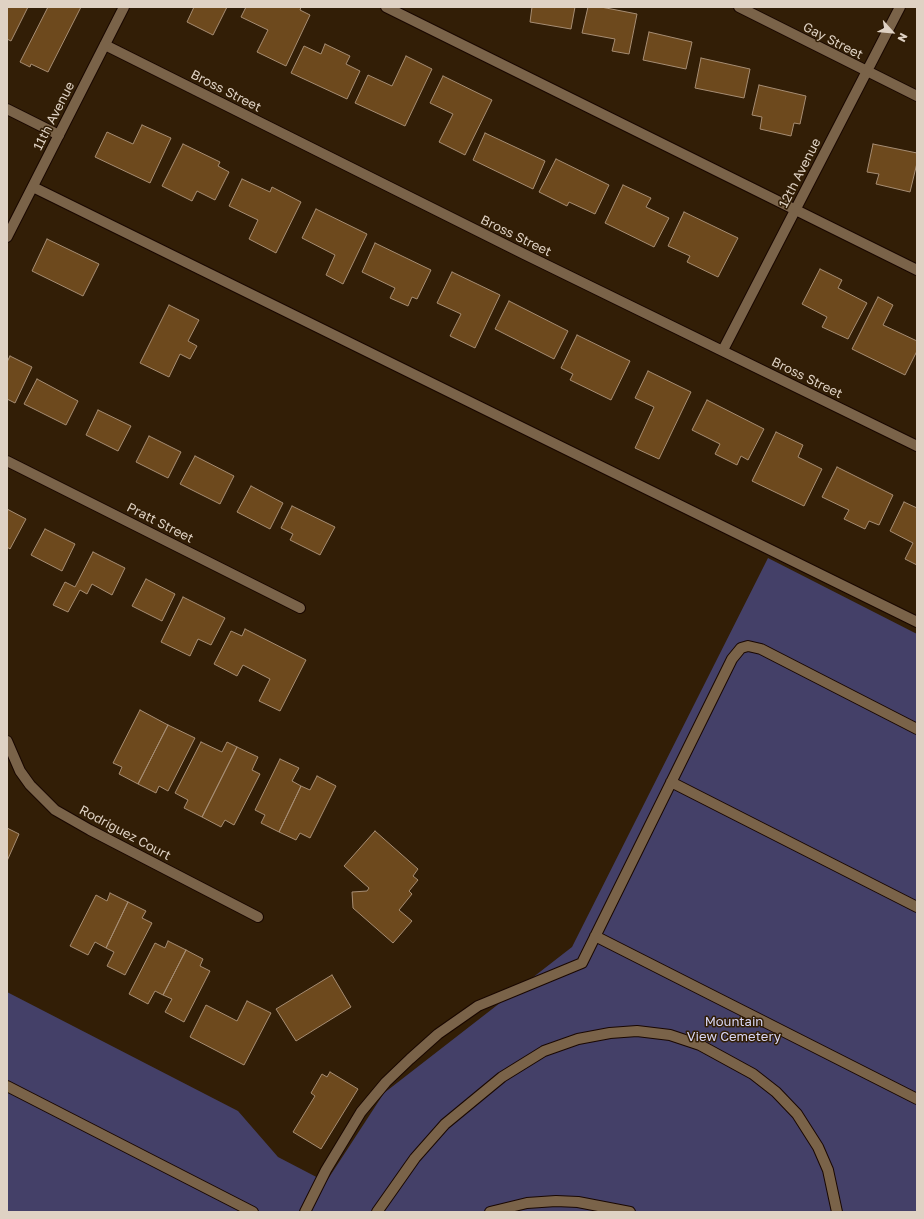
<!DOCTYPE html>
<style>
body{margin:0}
#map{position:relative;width:924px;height:1219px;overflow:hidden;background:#321e06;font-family:"Golos Text",sans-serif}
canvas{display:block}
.frame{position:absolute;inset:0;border:8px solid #dfd2c4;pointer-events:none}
.north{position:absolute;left:872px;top:12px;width:40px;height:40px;-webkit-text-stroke:3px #321e06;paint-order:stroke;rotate:117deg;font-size:11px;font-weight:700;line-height:16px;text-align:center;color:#dfd2c4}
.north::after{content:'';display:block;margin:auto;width:14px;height:18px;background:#dfd2c4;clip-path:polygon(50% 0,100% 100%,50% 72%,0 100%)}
</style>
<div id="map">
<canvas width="924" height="1219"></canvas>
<div class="frame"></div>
<div class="north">N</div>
</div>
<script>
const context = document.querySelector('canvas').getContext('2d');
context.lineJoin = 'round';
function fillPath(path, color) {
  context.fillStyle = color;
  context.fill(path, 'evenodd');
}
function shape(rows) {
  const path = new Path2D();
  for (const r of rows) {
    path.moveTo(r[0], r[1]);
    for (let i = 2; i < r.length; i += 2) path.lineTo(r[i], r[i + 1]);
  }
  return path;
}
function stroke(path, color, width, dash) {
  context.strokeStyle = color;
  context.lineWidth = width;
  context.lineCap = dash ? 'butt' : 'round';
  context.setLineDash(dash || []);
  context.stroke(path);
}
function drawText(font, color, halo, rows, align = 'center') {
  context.font = font + ' "Golos Text",sans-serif';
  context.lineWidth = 3;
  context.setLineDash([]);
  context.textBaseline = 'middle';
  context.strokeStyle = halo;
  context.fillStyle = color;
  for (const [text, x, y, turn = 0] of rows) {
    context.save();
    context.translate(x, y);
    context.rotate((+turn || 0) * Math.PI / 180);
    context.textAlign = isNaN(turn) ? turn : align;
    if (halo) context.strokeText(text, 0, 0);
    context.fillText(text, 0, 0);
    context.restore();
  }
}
fillPath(shape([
 [768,558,917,634,917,1212,7,1212,7,992,238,1111,278,1157,326,1182,384,1093,572,947]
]), '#444068');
const building = shape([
 [7,7,28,7,11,41,7,39,7,7],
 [48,7,81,7,48,72,31,64,30,67,20,62,48,7],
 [194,7,227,7,213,35,187,22,194,7],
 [246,7,301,7,300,10,310,15,286,66,257,52,268,30,241,17,246,7],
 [532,7,575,7,571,29,530,22,532,7],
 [588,7,601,7,637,14,629,54,612,51,615,39,582,33,588,7],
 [649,32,692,42,686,69,643,60,649,32],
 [325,44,350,56,346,64,360,71,347,99,291,73,304,46,321,54,325,44],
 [406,56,432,69,405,126,355,103,368,75,392,86,406,56],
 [701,58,750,69,744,98,695,88,701,58],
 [443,76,492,100,465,155,439,142,453,114,430,103,443,76],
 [759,85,806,96,800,124,794,123,791,136,760,129,762,117,752,115,759,85],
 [142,125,171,138,150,183,95,157,107,132,133,144,142,125],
 [485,133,545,161,533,189,473,160,485,133],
 [183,144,220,162,218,166,229,172,215,200,197,191,192,201,162,186,183,144],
 [873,144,917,153,917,163,910,192,876,184,879,174,867,172,873,144],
 [556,159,609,185,595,214,569,202,567,206,539,192,556,159],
 [242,179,270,192,272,187,301,202,276,253,249,239,258,220,229,206,242,179],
 [623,185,651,198,646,207,669,218,654,247,605,223,623,185],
 [316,209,367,234,343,284,326,275,335,255,302,238,316,209],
 [684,212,738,238,718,277,687,262,690,256,668,246,684,212],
 [47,239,99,264,83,296,32,271,47,239],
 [375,243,431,270,417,299,412,297,408,306,390,298,395,288,362,272,375,243],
 [820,269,842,280,838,288,867,303,848,339,822,327,827,317,802,304,820,269],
 [452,272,500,295,475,348,450,336,461,314,437,303,452,272],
 [878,297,893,305,883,325,917,341,917,351,905,375,852,349,878,297],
 [509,301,568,331,554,359,495,329,509,301],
 [169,305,199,320,188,341,197,346,190,359,180,354,169,377,140,363,169,305],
 [577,335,630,361,611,400,570,380,573,374,561,368,577,335],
 [10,356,32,367,15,403,7,399,7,362,10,356],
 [648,371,691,392,659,459,635,448,654,407,635,398,648,371],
 [37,379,78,401,66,425,24,404,37,379],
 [707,400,764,429,748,460,741,456,737,465,715,454,720,444,692,430,707,400],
 [98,410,131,426,118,451,86,435,98,410],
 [776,432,803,445,798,457,822,469,804,506,752,481,776,432],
 [149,436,181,452,168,478,136,462,149,436],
 [195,456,234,476,220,504,180,484,195,456],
 [837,467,893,495,879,525,869,521,865,529,844,519,849,510,822,497,837,467],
 [251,486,283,503,270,529,237,512,251,486],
 [904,502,917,508,917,565,905,559,913,543,890,531,904,502],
 [292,506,335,527,320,555,290,540,293,534,281,528,292,506],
 [7,509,26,519,10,549,7,547,7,509],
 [45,529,75,544,62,571,31,555,45,529],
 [93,552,125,568,112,595,92,584,87,594,80,590,68,612,53,605,65,582,75,587,93,552],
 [146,579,175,594,162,621,132,606,146,579],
 [183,597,225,618,211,645,198,639,190,656,161,642,183,597],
 [245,629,306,660,280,711,259,701,270,679,243,665,237,676,214,664,231,631,242,636,245,629],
 [140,710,168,725,138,784,119,774,122,767,113,763,140,710],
 [168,725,195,738,168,791,159,786,156,793,138,784,168,725],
 [201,742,222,752,227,742,237,747,202,817,184,808,188,800,175,793,201,742],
 [237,747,258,757,252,770,260,774,234,825,225,820,221,827,202,817,237,747],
 [280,759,299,768,292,781,301,786,279,832,261,823,265,815,255,810,280,759],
 [317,776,336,786,310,838,300,833,296,840,279,832,301,786,310,790,317,776],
 [7,828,19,834,7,861,7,828],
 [375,831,418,869,413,876,418,880,409,891,412,894,399,910,412,921,393,943,353,908,352,892,367,891,369,888,344,866,375,831],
 [110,893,128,902,106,948,95,942,88,955,70,946,96,895,107,901,110,893],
 [128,902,146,911,142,918,152,923,125,975,107,966,114,952,106,948,128,902],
 [168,941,186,950,163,995,155,991,148,1004,129,994,155,943,165,948,168,941],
 [186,950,203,959,200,966,210,971,184,1022,165,1012,172,999,163,995,186,950],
 [332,975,351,1007,296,1041,276,1009,332,975],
 [247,1001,271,1013,244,1065,190,1037,206,1005,237,1021,247,1001],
 [330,1072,358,1089,321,1149,293,1132,315,1096,311,1093,322,1074,327,1077,330,1072]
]);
fillPath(building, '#6d491d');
stroke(building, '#a68d73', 1);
const service = shape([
 [386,7,917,270],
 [33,187,917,622],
 [671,782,917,907],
 [595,936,917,1099],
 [7,1086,253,1212],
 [305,1212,326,1170,361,1112,386,1082,410,1059,438,1034,478,1006,582,963,732,659,741,648,748,646,761,649,917,729],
 [377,1212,415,1158,445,1124,502,1077,544,1051,578,1039,610,1033,637,1031,670,1035,700,1045,753,1074,776,1092,797,1114,818,1147,828,1170,837,1212],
 [490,1212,527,1203,556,1201,578,1202,630,1212]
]);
const minor = shape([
 [739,7,917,96],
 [105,45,524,254,917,446],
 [7,109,59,135],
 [723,350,900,7],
 [7,461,300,608],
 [7,741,20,771,30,785,55,810,90,830,258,917]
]);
const tertiary = shape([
 [7,237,124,7]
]);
stroke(service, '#190700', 12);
stroke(minor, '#190700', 12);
stroke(tertiary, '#190700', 12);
stroke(service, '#7a6349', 10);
stroke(minor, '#7a6349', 10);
stroke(tertiary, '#7a6349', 10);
drawText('13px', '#dfd2c4', '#321e06', [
 ["Gay Street",833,41,27],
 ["Bross Street",226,91,27],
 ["11th Avenue",54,116,-63],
 ["12th Avenue",800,173,-63],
 ["Bross Street",516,236,26],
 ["Bross Street",807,378,26],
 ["Pratt Street",160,523,27],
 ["Rodriguez Court",125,833,28]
]);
drawText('13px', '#d8d7f6', '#321e06', [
 ["Mountain",734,1022],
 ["View Cemetery",734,1037]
]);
</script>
